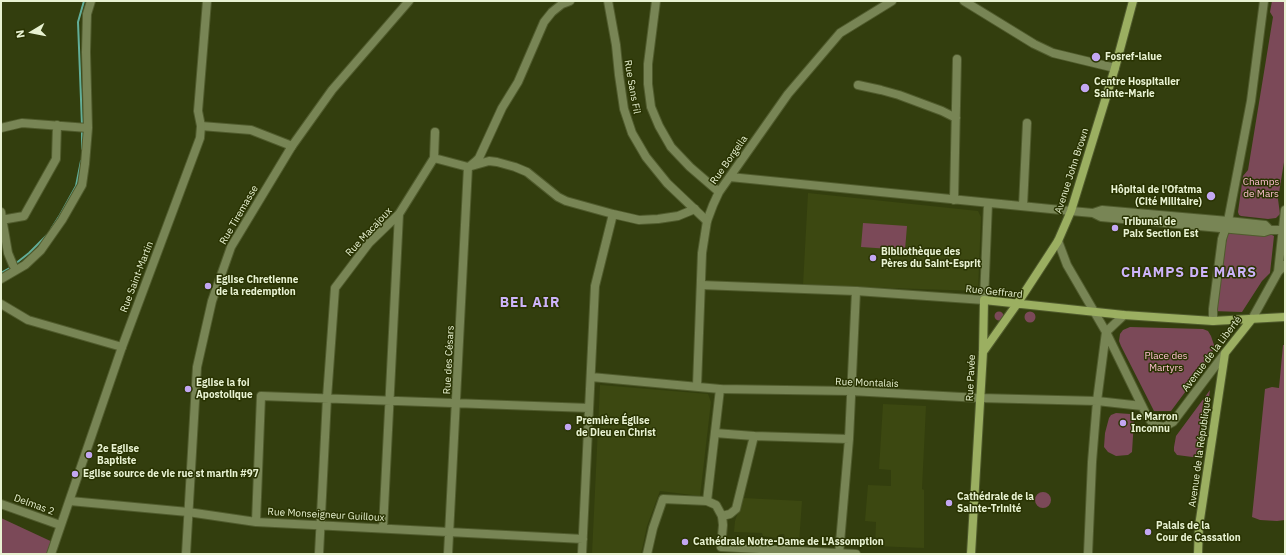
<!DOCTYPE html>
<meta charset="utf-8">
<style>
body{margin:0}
#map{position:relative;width:1286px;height:555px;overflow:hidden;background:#333e0e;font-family:"IBM Plex Sans",sans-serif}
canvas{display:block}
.frame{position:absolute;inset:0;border:2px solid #e8f2d2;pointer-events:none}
.north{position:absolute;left:12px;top:12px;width:40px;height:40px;-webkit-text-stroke:3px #293302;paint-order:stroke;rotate:260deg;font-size:11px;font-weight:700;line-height:16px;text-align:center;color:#e8f2d2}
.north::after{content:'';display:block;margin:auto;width:14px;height:18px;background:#e8f2d2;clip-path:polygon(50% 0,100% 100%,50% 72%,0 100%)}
</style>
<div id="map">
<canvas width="1286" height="555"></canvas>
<div class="frame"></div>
<div class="north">N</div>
</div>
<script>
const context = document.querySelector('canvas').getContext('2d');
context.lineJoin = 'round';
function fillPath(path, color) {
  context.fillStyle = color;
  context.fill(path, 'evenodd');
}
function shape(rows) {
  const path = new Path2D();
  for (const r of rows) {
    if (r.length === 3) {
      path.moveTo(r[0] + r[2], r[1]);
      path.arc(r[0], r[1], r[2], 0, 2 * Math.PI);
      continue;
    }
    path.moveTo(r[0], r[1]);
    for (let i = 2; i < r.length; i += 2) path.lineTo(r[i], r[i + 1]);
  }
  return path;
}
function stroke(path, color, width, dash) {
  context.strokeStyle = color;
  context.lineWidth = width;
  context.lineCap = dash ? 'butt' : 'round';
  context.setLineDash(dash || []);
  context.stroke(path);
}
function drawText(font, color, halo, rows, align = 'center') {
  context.font = font + ' "IBM Plex Sans",sans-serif';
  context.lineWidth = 3;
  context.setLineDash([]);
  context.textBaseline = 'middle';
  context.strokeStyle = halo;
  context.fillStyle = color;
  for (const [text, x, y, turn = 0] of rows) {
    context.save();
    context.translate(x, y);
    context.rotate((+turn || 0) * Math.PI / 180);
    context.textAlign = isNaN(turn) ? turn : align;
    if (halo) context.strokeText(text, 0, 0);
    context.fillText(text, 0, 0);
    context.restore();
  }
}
fillPath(shape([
 [808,193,978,211,981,217,978,291,803,285],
 [600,385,708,394,711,402,700,496,660,491,647,526,641,554,592,554],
 [883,404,926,406,922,489,924,490,924,548,875,546,876,522,865,521,868,485,891,486,891,470,879,469],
 [743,498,802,501,799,543,786,542,784,534,779,534,778,538,763,536,762,533,734,532,735,521]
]), '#3c4811');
fillPath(shape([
 [1272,1,1285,1,1285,156,1278,199,1280,214,1276,218,1268,219,1241,216,1239,215,1238,212,1243,176,1248,170,1273,17,1270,12],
 [863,223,907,226,905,250,861,247],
 [1229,228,1268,233,1274,236,1270,273,1262,281,1242,312,1212,311],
 [1030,317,5.5],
 [999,316,4.5],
 [1130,327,1203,329,1208,331,1211,336,1214,345,1212,356,1171,411,1154,411,1121,346,1119,341,1120,334,1123,330],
 [1283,345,1285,345,1285,520,1277,521,1260,520,1252,517,1265,389,1272,387,1279,388],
 [1210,390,1200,458,1177,455,1174,451,1174,447,1176,436],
 [1116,413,1130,414,1134,420,1132,452,1128,455,1116,456,1108,452,1104,447,1105,433,1109,418,1111,415],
 [1043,500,8],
 [1,518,59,545,55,554,1,554]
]), '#7b4958');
stroke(shape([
 [82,125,78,22,84,1],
 [82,129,82,149],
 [51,229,60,215,76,186,81,161],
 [15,264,29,253,47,235],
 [1,273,12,267]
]), '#62ae99', 2);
const minor = shape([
 [656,1,648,64,648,84,651,107,659,126,671,147,690,167,719,192],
 [964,1,1034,44,1053,53,1115,68],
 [858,85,881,90,899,95,942,111,956,118],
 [201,126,251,130,292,146],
 [1,128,22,123,88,128],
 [434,158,435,132],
 [470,166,476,161,479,158,502,108,518,82,544,22,552,12,562,4,570,1],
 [730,177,1071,211,1093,213,1101,217,1264,232,1270,230,1285,230],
 [954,200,957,59],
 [1023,206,1027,123],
 [1,212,8,253,13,265],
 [1093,213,1102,210,1228,221,1265,225,1270,230],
 [1,220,24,216,56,159,57,125],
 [1058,241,1067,265,1106,332,1147,416,1154,425,1164,427,1173,422,1225,353],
 [1278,272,1285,210],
 [1,279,25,265,41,250,62,220,82,185,85,164,88,128,86,52,87,14,91,1],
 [984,300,988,203],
 [1,304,28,320,122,347],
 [1252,319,1278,272,1285,265],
 [1213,321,1213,309,1222,239,1228,221,1251,101,1264,1],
 [591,377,720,389,851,391,980,398,1097,401,1142,406],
 [697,386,702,253,707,221,713,205,719,192,788,94,840,33,892,1],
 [715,433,754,436,849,439],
 [70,501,188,512,256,522,583,539],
 [722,516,730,514,736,509,754,436],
 [256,522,261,396,589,408],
 [383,528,399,214],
 [319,554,327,398,335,288,369,243,399,214,434,158,468,167,489,161,497,162,515,167,527,172,558,197,566,201,613,214,639,220,658,219,678,216,695,209],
 [448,554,468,167],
 [582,554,595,286,613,214],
 [647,554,653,528,663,499,707,501],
 [839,554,849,439,856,291],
 [1088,554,1092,462,1097,401,1106,332,1124,315]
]);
const tertiary = shape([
 [608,1,616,45,619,75,624,109,632,133,646,157,667,183,707,221],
 [701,285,856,291,984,300],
 [720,389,707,501,716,505,722,516,723,525,721,547,856,554],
 [1,504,60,525],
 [51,554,122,347,200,138,201,126,198,111,207,1],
 [186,554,197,367,212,301,231,247,292,146,332,90,409,1]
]);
const secondary = shape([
 [983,352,1017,304,1058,241,1071,211,1115,68,1133,1],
 [971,554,983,352,984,300,1124,315,1213,321,1285,317],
 [1198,554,1199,526,1225,353,1252,319]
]);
stroke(minor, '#505b2d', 10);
stroke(tertiary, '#505b2d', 10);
stroke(secondary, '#505b2d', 10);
stroke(minor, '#788555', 8);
stroke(tertiary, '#788555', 8);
stroke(secondary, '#9baf61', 8);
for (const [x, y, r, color] of [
 [1096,57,5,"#c3a7f2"],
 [1085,88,5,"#c3a7f2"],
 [1211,196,5,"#c3a7f2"],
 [1115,228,4,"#c3a7f2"],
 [873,258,4,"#c3a7f2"],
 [208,286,4,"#c3a7f2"],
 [188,389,4,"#c3a7f2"],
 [1123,423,4,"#c3a7f2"],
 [568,427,4,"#c3a7f2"],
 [89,455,4,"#c3a7f2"],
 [75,474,4,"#c3a7f2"],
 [949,503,4,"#c3a7f2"],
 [1148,532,4,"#c3a7f2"],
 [685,542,4,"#c3a7f2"]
]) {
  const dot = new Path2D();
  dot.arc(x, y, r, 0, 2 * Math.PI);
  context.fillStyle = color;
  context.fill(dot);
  stroke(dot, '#293302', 1.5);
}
drawText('bold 10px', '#e8f2d2', '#293302', [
 ["Fosref-lalue",1105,57],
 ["Centre Hospitalier",1094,82],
 ["Sainte-Marie",1094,94],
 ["Hôpital de l'Ofatma",1202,190,"right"],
 ["(Cité Militaire)",1202,202,"right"],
 ["Tribunal de",1123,222],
 ["Paix Section Est",1123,234],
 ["Bibliothèque des",881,252],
 ["Pères du Saint-Esprit",881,264],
 ["Eglise Chretienne",216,280],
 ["de la redemption",216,292],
 ["Eglise la foi",196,383],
 ["Apostolique",196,395],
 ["Le Marron",1131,417],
 ["Inconnu",1131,429],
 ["Première Église",576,421],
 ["de Dieu en Christ",576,433],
 ["2e Eglise",97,449],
 ["Baptiste",97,461],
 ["Eglise source de vie rue st martin #97",83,474],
 ["Cathédrale de la",957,497],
 ["Sainte-Trinité",957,509],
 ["Palais de la",1156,526],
 ["Cour de Cassation",1156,538],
 ["Cathédrale Notre-Dame de L'Assomption",693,542]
], 'left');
drawText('10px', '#e8f2d2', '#293302', [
 ["Rue Sans Fil",632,87,80],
 ["Rue Borgella",729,160,-55],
 ["Avenue John Brown",1072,171,-72],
 ["Rue Tiremasse",239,215,-60],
 ["Rue Macajoux",369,232,-47],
 ["Rue Saint-Martin",137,277,-69],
 ["Rue Geffrard",994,292,6],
 ["Avenue de la Liberté",1212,354,-53],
 ["Rue des Césars",449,360,-87],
 ["Rue Pavée",971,378,-87],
 ["Rue Montalais",867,383,2],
 ["Avenue de la République",1200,452,-82],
 ["Delmas 2",34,505,20],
 ["Rue Monseigneur Guilloux",326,515,3]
]);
drawText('10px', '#ffc0d1', '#293302', [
 ["Champs",1261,182],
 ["de Mars",1261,194],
 ["Place des",1166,356],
 ["Martyrs",1166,368]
]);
context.letterSpacing = '1px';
drawText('bold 14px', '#ccb3f8', '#293302', [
 ["CHAMPS DE MARS",1189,273],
 ["BEL AIR",530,303]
]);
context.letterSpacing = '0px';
</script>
